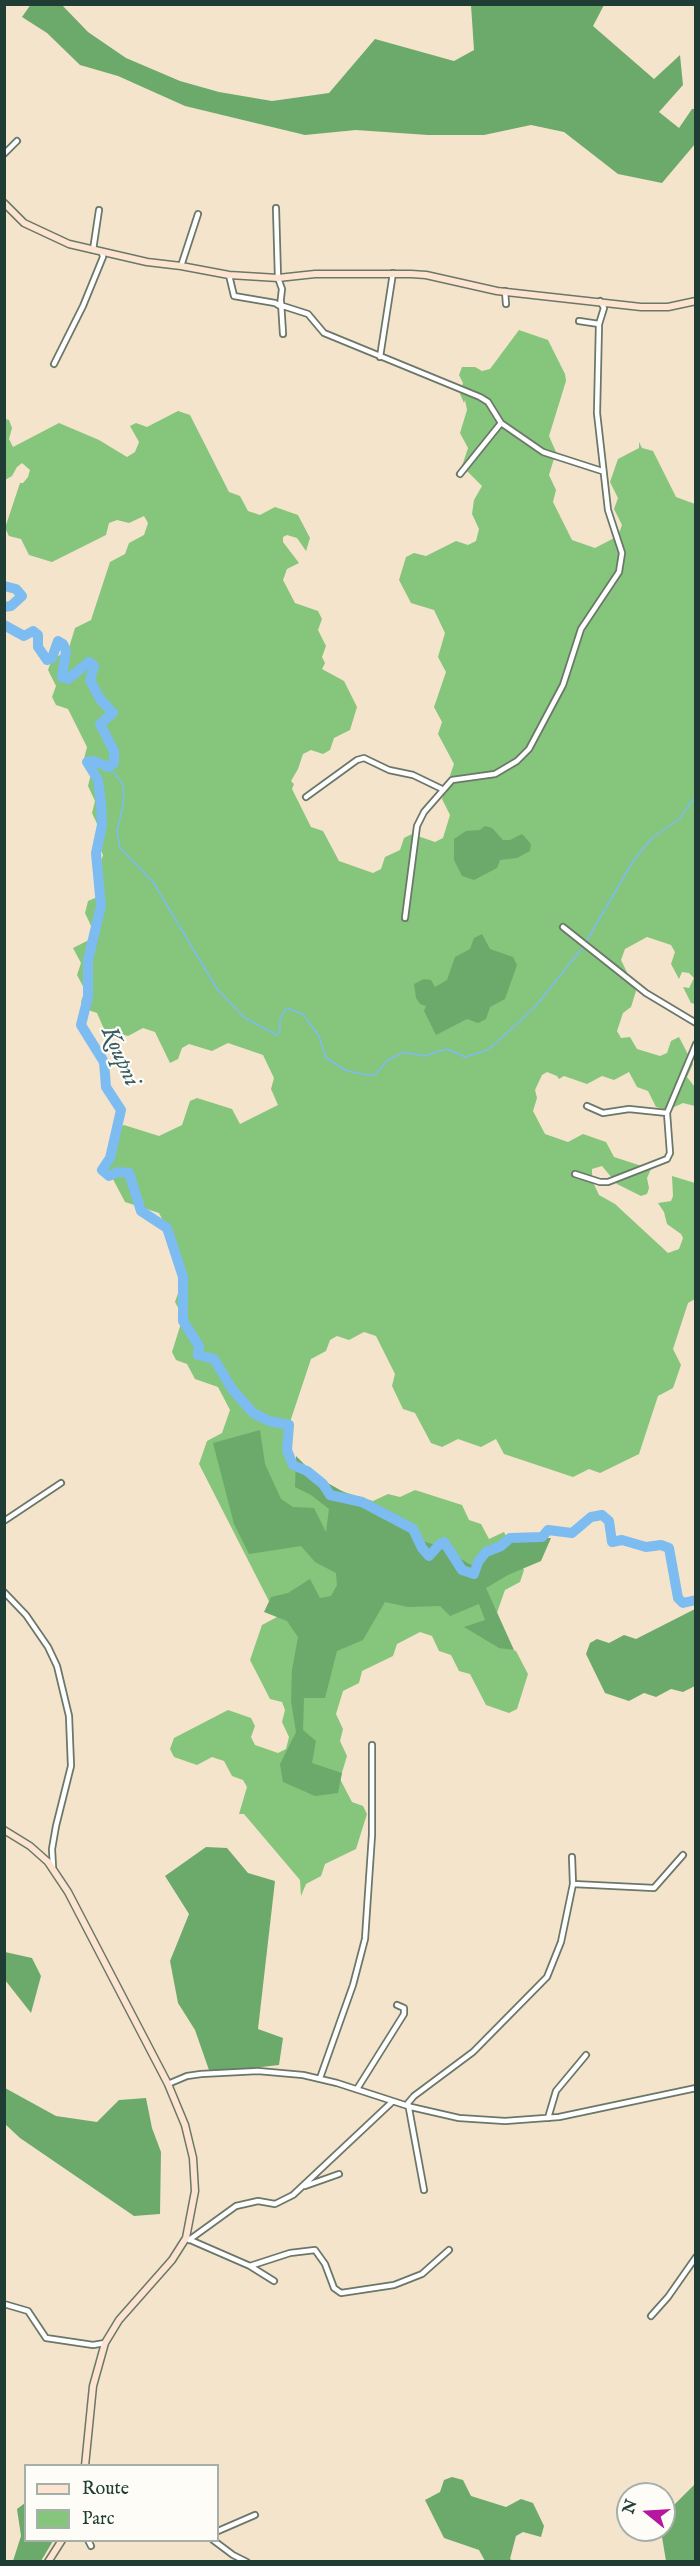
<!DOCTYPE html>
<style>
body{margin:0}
#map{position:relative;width:700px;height:2566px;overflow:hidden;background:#f4e4cb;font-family:"IM FELL English",serif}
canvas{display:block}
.frame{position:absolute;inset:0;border:6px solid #1f3d34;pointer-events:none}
.legend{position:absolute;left:24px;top:2464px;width:195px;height:78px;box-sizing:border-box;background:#fdfcf7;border:2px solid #a4b0a9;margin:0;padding:8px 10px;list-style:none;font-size:18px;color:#1f3d34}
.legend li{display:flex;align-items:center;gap:12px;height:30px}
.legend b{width:30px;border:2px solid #a4b0a9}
.north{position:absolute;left:616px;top:2482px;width:60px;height:60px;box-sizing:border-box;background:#fdfcf7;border:2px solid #a4b0a9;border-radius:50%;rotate:288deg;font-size:16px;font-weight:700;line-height:24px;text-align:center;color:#1f3d34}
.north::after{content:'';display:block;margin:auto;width:21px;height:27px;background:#b5179e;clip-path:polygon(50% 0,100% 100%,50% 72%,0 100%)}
</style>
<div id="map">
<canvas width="700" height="2566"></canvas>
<div class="frame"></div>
<ul class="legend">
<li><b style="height:8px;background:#fde4d0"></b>Route</li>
<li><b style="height:16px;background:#86c57c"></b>Parc</li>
</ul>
<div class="north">N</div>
</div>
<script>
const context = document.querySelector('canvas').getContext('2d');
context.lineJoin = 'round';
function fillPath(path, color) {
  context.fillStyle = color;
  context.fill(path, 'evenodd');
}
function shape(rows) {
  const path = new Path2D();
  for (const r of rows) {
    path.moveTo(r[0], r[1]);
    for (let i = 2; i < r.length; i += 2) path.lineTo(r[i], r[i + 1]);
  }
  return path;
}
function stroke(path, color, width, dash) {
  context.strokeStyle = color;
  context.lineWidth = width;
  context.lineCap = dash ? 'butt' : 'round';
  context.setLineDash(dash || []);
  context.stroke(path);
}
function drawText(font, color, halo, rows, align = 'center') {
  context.font = font + ' "IM FELL English",serif';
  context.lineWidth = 4.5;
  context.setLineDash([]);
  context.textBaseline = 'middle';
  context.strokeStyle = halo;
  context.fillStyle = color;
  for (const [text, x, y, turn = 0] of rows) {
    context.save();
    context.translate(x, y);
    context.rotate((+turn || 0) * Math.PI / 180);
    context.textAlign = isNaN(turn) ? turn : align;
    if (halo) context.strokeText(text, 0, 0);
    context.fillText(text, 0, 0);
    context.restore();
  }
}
fillPath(shape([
 [519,330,548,340,565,374,566,381,549,436,556,452,549,475,556,490,553,502,572,540,595,548,618,536,622,525,614,509,618,498,610,482,618,459,639,448,639,442,642,448,653,451,676,497,695,504,695,1004,691,1003,683,987,689,988,694,978,689,973,682,972,679,979,671,964,675,952,671,945,647,937,625,949,621,960,636,991,631,1007,623,1013,617,1031,621,1038,630,1037,637,1049,660,1056,667,1053,671,1041,679,1037,693,1064,687,1077,694,1086,695,1106,683,1103,668,1110,656,1107,648,1091,637,1087,629,1072,614,1080,602,1076,587,1084,564,1076,559,1079,557,1076,547,1072,542,1075,535,1090,537,1098,533,1111,545,1134,568,1142,583,1134,606,1142,614,1157,651,1169,647,1178,649,1188,647,1194,641,1196,617,1184,602,1166,592,1169,592,1180,599,1195,615,1204,668,1253,679,1249,683,1238,681,1234,667,1224,664,1212,658,1203,671,1201,673,1196,672,1176,695,1183,695,1299,688,1303,673,1349,681,1365,673,1388,658,1396,639,1454,600,1473,589,1469,573,1477,504,1454,496,1439,481,1447,458,1439,442,1447,431,1443,415,1413,403,1409,392,1386,395,1374,376,1336,364,1332,349,1340,337,1336,330,1340,326,1351,311,1359,284,1440,303,1479,373,1501,388,1494,400,1497,415,1490,462,1505,469,1520,481,1524,489,1539,504,1532,524,1570,520,1582,505,1590,493,1624,505,1647,516,1651,528,1674,517,1709,509,1713,486,1705,470,1674,459,1671,451,1655,439,1651,432,1636,420,1632,397,1644,393,1656,362,1671,359,1683,343,1691,336,1714,343,1729,340,1741,347,1756,340,1779,352,1802,363,1806,367,1814,356,1849,325,1864,321,1876,306,1884,301,1896,300,1880,244,1814,239,1814,247,1787,243,1780,232,1776,224,1761,212,1757,197,1765,174,1757,170,1749,174,1738,228,1710,251,1718,255,1726,251,1737,255,1745,278,1753,286,1749,289,1737,282,1722,285,1710,282,1702,270,1699,250,1660,262,1625,277,1617,199,1464,207,1441,222,1433,230,1410,218,1387,195,1379,187,1364,176,1360,172,1352,183,1317,175,1302,183,1279,175,1263,179,1252,159,1213,125,1202,105,1164,116,1129,124,1125,159,1136,182,1125,190,1101,197,1098,232,1109,240,1124,278,1105,271,1089,274,1078,263,1055,228,1043,212,1051,189,1044,182,1048,178,1059,170,1063,155,1032,143,1028,128,1036,104,1029,97,1013,85,1009,81,1002,85,990,77,975,81,963,73,948,89,940,92,928,85,913,88,901,104,894,96,878,103,855,96,840,99,828,92,813,95,801,88,786,91,774,84,759,87,747,68,709,56,705,52,697,56,686,48,670,52,659,68,651,75,628,91,620,110,562,125,554,129,543,144,535,148,523,144,516,129,523,117,520,109,523,106,535,52,562,29,555,21,539,9,536,5,528,20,483,23,483,28,477,30,470,22,463,17,467,12,476,5,480,5,419,9,420,12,428,9,439,13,447,59,423,99,440,127,457,135,452,139,442,130,426,136,423,147,427,178,411,190,415,229,492,240,496,248,511,260,515,275,507,298,515,310,538,306,551,297,538,287,535,283,537,283,542,299,563,287,569,283,580,295,603,318,611,322,619,318,630,326,646,322,657,325,663,322,669,344,681,357,707,350,730,334,738,330,750,323,754,311,750,303,754,298,769,291,781,294,784,292,789,311,827,323,831,339,861,373,873,381,869,385,857,400,850,404,838,412,834,435,842,443,838,450,815,442,799,454,764,438,734,442,722,434,707,446,672,438,657,445,633,434,610,411,603,399,580,406,557,414,553,426,556,456,541,468,545,476,541,479,529,472,514,474,500,482,486,462,466,468,448,460,433,467,410,465,400,464,403,460,394,463,383,459,375,462,367,475,367,482,371,490,369]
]), '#86c57c');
fillPath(shape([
 [31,4,62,5,88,32,126,58,180,81,219,92,272,101,329,93,375,39,454,61,474,50,471,5,604,5,593,26,654,79,680,55,683,85,659,112,679,128,692,109,695,109,695,144,662,183,618,174,564,132,531,125,484,135,428,135,356,130,305,135,185,106,118,76,80,65,47,33,22,17],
 [485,826,492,828,503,840,510,840,522,834,531,844,530,851,517,858,500,860,497,868,474,880,462,876,454,860,454,839,466,831,480,830],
 [482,934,490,949,513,957,517,965,505,999,490,1007,486,1019,478,1023,467,1019,436,1035,424,1011,426,1006,420,1004,416,998,414,984,424,979,431,980,435,987,447,980,455,957,470,949,474,938],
 [260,1430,265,1464,281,1499,293,1507,314,1508,326,1532,329,1509,311,1495,295,1487,296,1456,317,1477,397,1522,420,1540,441,1547,471,1565,513,1538,551,1538,541,1561,508,1575,486,1588,514,1650,499,1648,464,1627,485,1620,479,1604,450,1616,440,1606,408,1607,385,1602,363,1640,337,1651,325,1698,304,1698,303,1730,316,1741,312,1763,342,1773,338,1793,315,1796,283,1782,280,1764,296,1732,291,1701,292,1670,298,1637,287,1621,264,1612,271,1597,288,1593,310,1579,320,1598,331,1596,337,1585,336,1573,315,1562,301,1546,249,1554,234,1524,213,1443],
 [695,1609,695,1686,683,1692,671,1689,656,1697,644,1693,629,1701,605,1693,586,1654,590,1643,597,1639,609,1643,624,1635,636,1639],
 [206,1847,227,1848,248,1873,275,1881,258,2029,283,2038,279,2065,210,2073,195,2030,178,2003,170,1961,189,1914,165,1876],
 [5,1952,32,1958,41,1976,31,2013,5,1980],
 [5,2088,56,2116,97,2122,119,2100,146,2098,152,2128,161,2152,160,2214,134,2216,20,2138,5,2124],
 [452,2477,463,2480,471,2496,506,2507,521,2499,533,2503,544,2526,541,2537,523,2532,516,2536,510,2559,515,2562,485,2561,479,2550,444,2538,425,2500,440,2492,444,2480],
 [695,2484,695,2561,666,2561,662,2537,670,2509],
 [25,2503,26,2540,53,2541,41,2561,13,2561,21,2536,17,2509]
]), '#6caa6c');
stroke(shape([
 [108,767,121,781,124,790,123,806,117,831,120,848,153,882,217,989,245,1018,277,1035,280,1030,280,1019,286,1008,303,1014,319,1036,326,1058,347,1071,374,1076,388,1060,404,1052,424,1056,447,1049,465,1057,488,1050,534,1008,584,946],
 [586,942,633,861,651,839,679,819,696,796]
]), '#7dbcf1', 1.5);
stroke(shape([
 [4,586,16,589,22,596,11,606,4,607],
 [4,625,24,636,33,631,38,635,38,647,47,660,52,658,58,641,63,644,66,651,62,677,68,679,89,662,94,666,90,680,100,699,113,713,100,724,114,751,114,763,108,767,94,761,87,762,98,780,101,803,102,825,96,853,101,906,88,960,88,997,81,1025,104,1062,106,1087,121,1110,110,1158,102,1170,109,1176,118,1172,129,1173,141,1211,167,1228,183,1277,183,1321,199,1346,198,1355,214,1359,232,1389,253,1413,269,1421,289,1425,287,1450,293,1465,307,1471,323,1484,330,1495,362,1502,413,1529,422,1548,429,1556,439,1545,444,1542,462,1570,474,1574,478,1562,486,1552,501,1546,510,1538,542,1537,548,1530,572,1533,591,1517,602,1515,609,1521,612,1542,622,1540,646,1547,661,1545,669,1548,678,1598,683,1603,696,1600]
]), '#7dbcf1', 10);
const street = shape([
 [4,154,17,141],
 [276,208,278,278,282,289,280,306,281,302,283,334],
 [93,250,99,210],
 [181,266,198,214],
 [229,275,234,296,275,303,280,306],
 [505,291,506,304],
 [283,306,308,314,324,333,480,397,488,402,501,423],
 [579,321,599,324],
 [380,357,393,273],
 [54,364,83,306,103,257,102,252],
 [460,474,501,423,543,452,602,471],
 [306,797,357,760,364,758,389,770,413,775,442,789],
 [405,918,417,826,424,812,452,780,495,774,517,761,529,749,563,685,581,629,619,572,622,553,608,510,597,413,599,324,604,308,600,301],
 [563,927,646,993,696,1023],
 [587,1106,603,1113,629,1109,667,1113,696,1044],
 [575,1174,600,1182,608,1182,667,1159,670,1153,667,1113],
 [4,1521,61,1483],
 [4,1592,26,1615,48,1647,57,1666,69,1716,71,1766,56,1826,52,1849,53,1867],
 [573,1884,654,1888,683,1855],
 [320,2078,353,1985,365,1939,372,1835,372,1745],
 [168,2084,187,2076,201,2074,258,2071,303,2075,337,2083,411,2107,459,2118,505,2121,559,2117,696,2088],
 [357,2089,404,2014,404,2008,397,2005],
 [548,2118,556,2091,586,2055],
 [305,2186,339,2174],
 [424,2190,408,2103,414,2096,473,2052,547,1977,561,1942,573,1884,572,1857],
 [188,2239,250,2266,274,2281],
 [189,2240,236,2206,258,2201,275,2204,293,2195,392,2102],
 [250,2266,290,2253,315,2250,325,2264,334,2288,341,2293,394,2285,422,2274,449,2250],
 [4,2304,28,2311,46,2338,93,2345,105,2343],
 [651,2316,668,2297,696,2257],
 [218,2531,255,2515],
 [88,2540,91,2546],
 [213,2540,233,2555,247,2562]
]);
const secondary = shape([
 [4,203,24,223,69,244,147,262,181,266,229,275,278,278,315,274,411,274,426,275,497,291,641,307,668,307,696,301],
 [4,1830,30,1846,48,1862,68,1892,168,2084,185,2125,193,2158,195,2191,186,2238,172,2260,119,2320,105,2343,93,2386,85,2466],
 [48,2562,62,2540]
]);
stroke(street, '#6a7769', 8);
stroke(secondary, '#6a7769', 9);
stroke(street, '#fff', 4.5);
stroke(secondary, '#fde4d0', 6);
drawText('italic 24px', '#365d63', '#fdfcf7', [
 ["Koupni",119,1057,66]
]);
</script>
